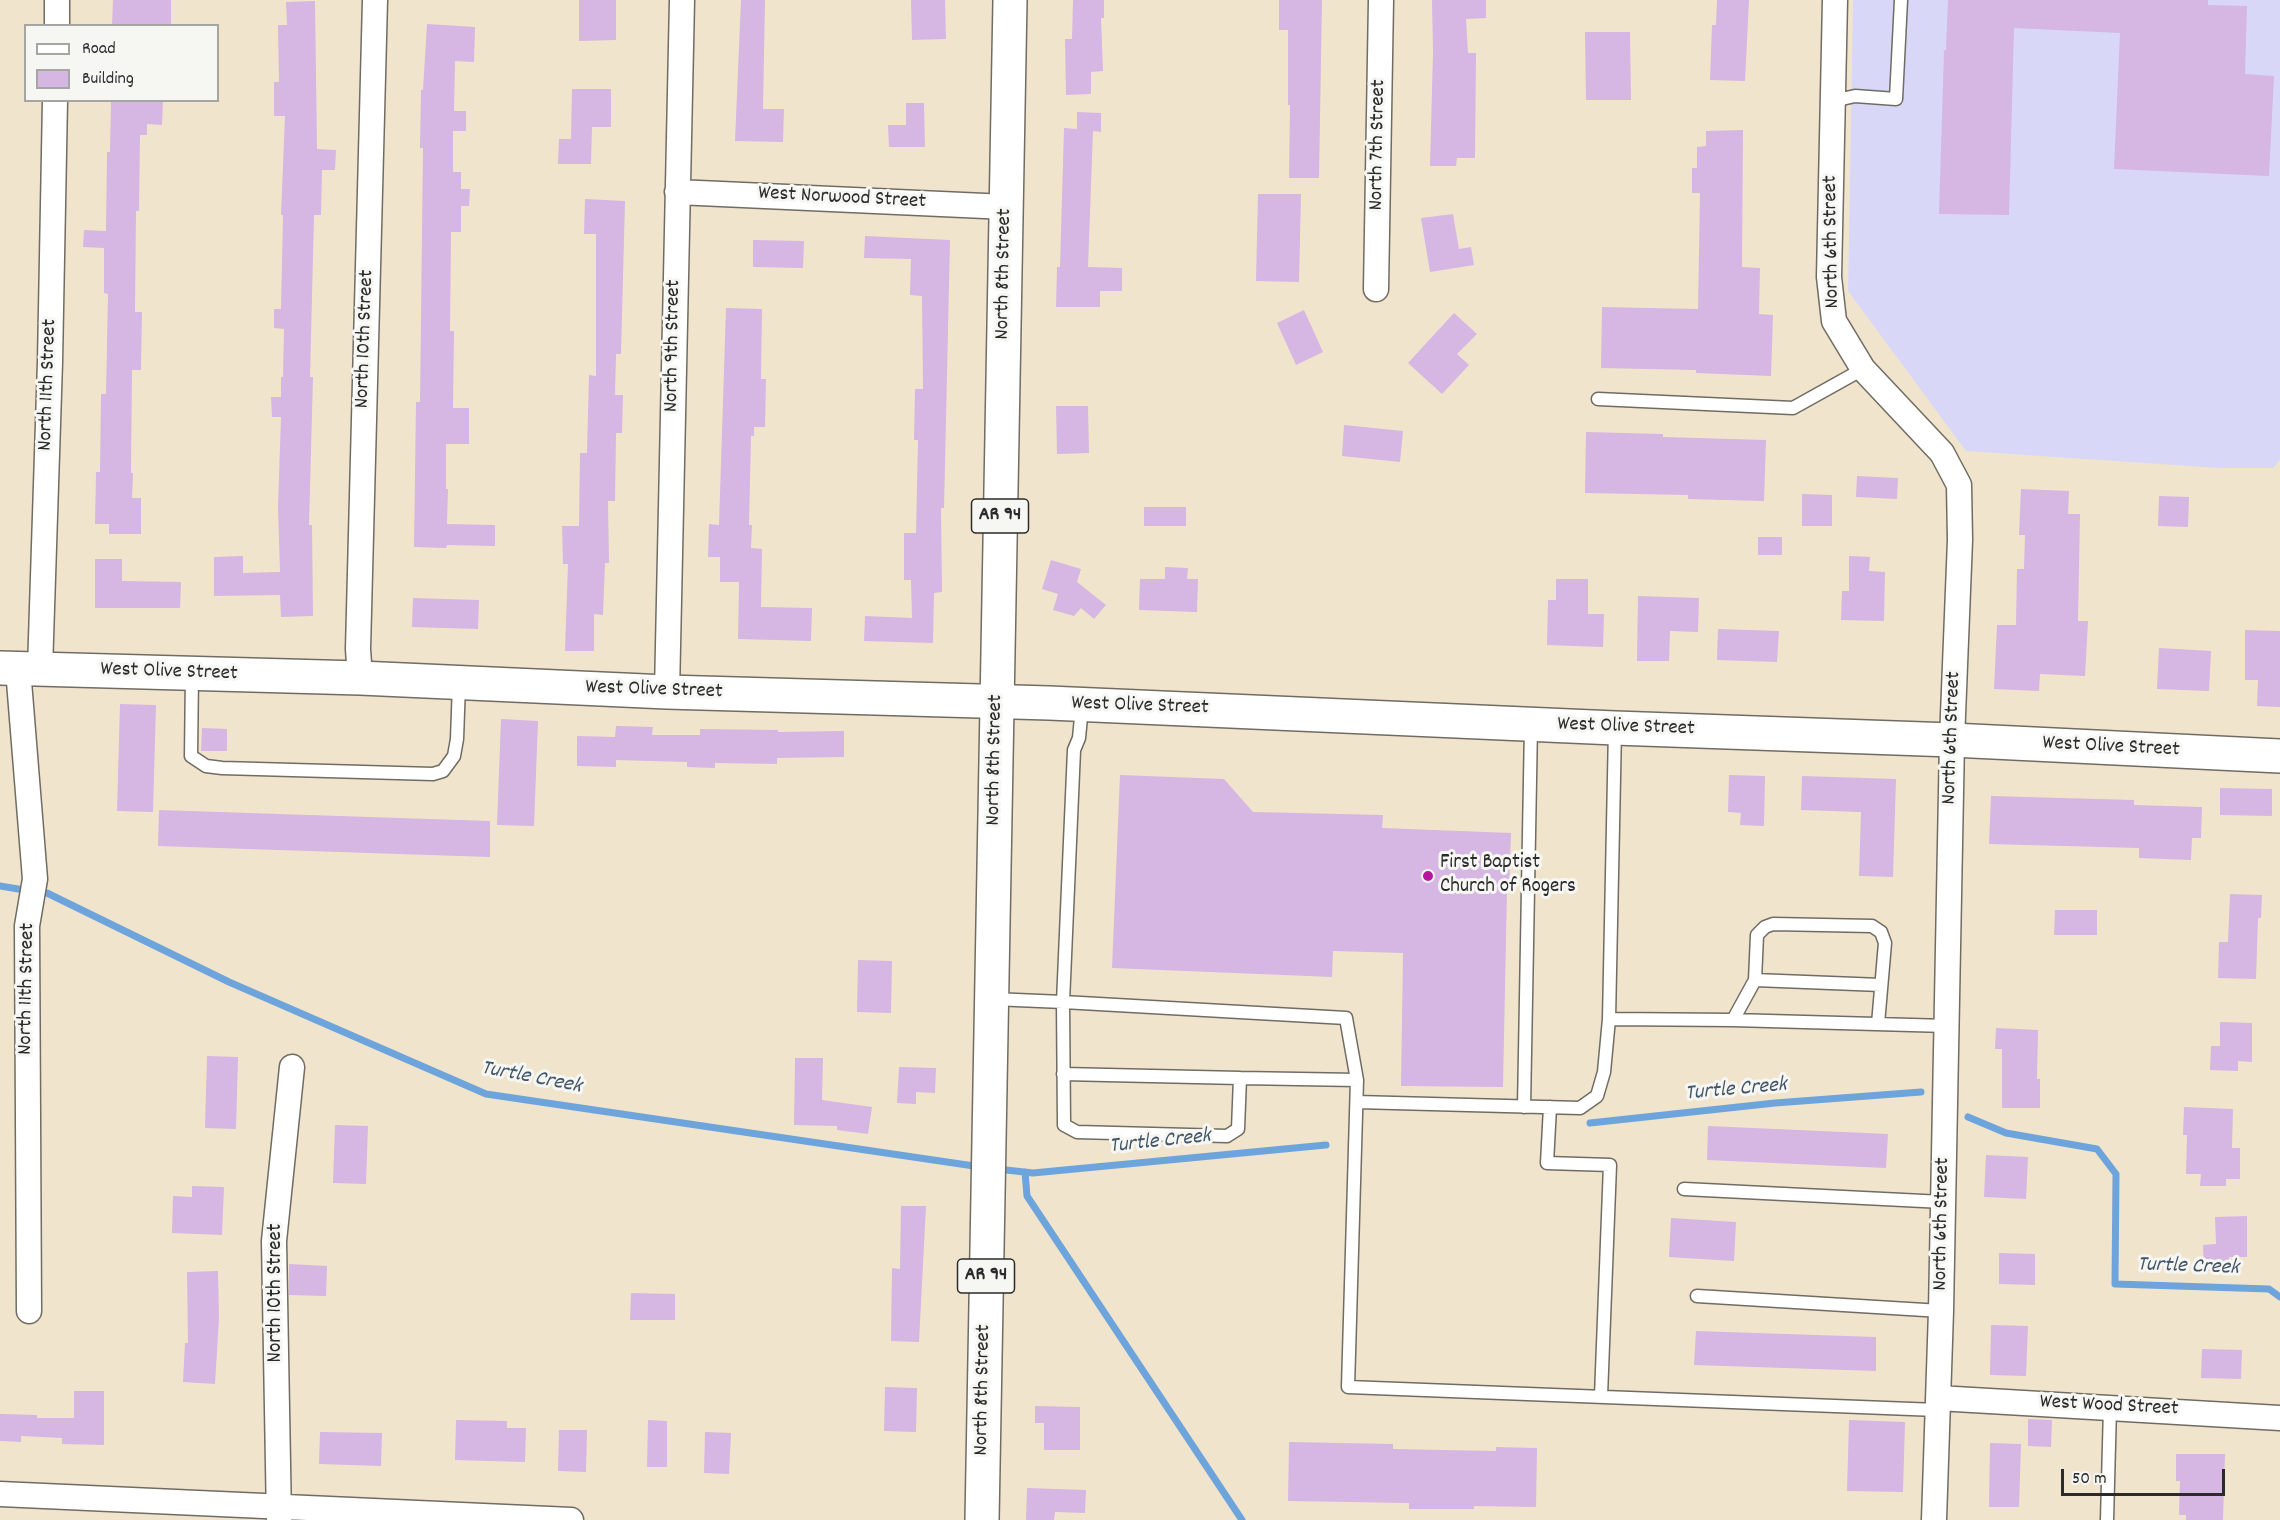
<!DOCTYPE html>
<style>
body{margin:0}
#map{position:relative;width:2280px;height:1520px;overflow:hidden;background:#f0e5cc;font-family:Dekko,sans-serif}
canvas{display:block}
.legend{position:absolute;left:24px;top:24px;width:195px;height:78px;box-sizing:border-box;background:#f6f6f2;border:2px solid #a5a5a2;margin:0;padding:8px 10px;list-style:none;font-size:18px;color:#2b2b2b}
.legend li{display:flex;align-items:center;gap:12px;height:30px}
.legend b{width:30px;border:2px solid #a5a5a2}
.scale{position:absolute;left:2061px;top:1469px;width:164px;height:27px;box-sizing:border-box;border:3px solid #2b2b2b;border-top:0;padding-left:8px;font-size:18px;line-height:21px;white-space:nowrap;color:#2b2b2b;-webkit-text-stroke:4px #f6f6f2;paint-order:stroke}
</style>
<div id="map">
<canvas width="2280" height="1520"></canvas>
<ul class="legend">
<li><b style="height:8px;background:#fff"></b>Road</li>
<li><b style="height:16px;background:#d6b6e2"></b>Building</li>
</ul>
<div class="scale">50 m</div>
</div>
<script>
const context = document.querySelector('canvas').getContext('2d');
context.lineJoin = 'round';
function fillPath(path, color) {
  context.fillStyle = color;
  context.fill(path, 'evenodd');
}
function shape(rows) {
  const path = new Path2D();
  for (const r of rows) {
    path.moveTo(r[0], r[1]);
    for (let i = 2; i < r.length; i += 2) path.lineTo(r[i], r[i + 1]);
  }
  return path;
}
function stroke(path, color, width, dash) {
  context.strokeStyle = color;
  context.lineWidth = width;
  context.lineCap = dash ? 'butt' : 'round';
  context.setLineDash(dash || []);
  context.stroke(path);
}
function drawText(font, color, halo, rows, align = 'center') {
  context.font = font + ' Dekko,sans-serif';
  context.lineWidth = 6;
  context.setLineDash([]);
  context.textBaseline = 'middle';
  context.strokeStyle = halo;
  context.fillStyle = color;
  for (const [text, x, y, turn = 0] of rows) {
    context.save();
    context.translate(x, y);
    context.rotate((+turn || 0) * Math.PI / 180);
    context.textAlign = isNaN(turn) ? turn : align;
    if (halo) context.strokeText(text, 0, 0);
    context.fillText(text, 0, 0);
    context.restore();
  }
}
fillPath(shape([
 [1853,0,2280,0,2280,460,2273,468,2220,468,1966,451,1848,291]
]), '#d8d7f8');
stroke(shape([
 [0,886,24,890],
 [47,893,229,982,486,1094,974,1166],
 [1968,1117,2006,1133,2097,1149,2116,1174,2115,1284,2269,1289,2280,1297],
 [1590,1123,1775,1103,1921,1092],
 [997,1169,1033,1173,1326,1145],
 [1025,1172,1027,1196,1242,1520]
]), '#6ea4dc', 7);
fillPath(shape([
 [113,0,171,0,171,26,112,26],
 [579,0,616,0,616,40,579,41],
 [741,0,765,0,763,109,784,109,783,142,735,141],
 [911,0,945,0,946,39,912,40],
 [1073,0,1104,0,1104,18,1101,18,1103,71,1091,72,1091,94,1066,95,1065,39,1072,39],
 [1279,0,1322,0,1319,178,1289,178,1290,105,1288,105,1288,30,1279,30],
 [1432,0,1486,0,1486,18,1466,19,1468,53,1476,53,1475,158,1457,158,1456,166,1430,166,1433,52],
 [1717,0,1749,0,1745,81,1710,80,1712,25,1716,25],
 [1948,0,2208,0,2208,5,2247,6,2245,74,2274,76,2269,176,2114,169,2120,33,2014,28,2009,215,1939,214,1944,50,1946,50],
 [315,1,317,149,336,150,335,170,322,170,321,215,314,215,310,377,313,377,309,525,312,525,313,616,281,617,280,595,214,596,214,557,243,556,243,573,280,572,278,507,281,417,272,417,271,397,281,397,281,377,283,377,284,329,274,328,274,309,281,309,283,215,281,215,285,116,274,116,274,82,279,82,278,25,287,25,286,2],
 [427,24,475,27,474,62,455,61,454,111,466,111,466,131,453,131,453,172,461,172,461,189,470,189,469,206,461,206,461,232,451,232,450,331,454,331,453,408,469,408,469,444,446,444,446,489,448,489,447,524,495,525,495,546,447,545,446,548,414,547,416,402,420,402,423,148,420,148,421,90,423,90],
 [1585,32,1630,32,1631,100,1586,100],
 [572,89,611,89,611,127,592,127,591,164,558,164,559,139,571,139],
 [111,100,163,100,162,125,147,124,147,135,140,135,139,211,136,211,135,312,142,312,141,370,132,370,131,473,133,473,132,498,141,498,141,534,109,534,109,524,95,524,96,472,100,472,101,394,106,394,108,294,104,293,104,248,83,247,84,230,106,231,107,152,110,152],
 [906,103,924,103,925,147,889,147,888,125,906,125],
 [1077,112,1101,113,1101,132,1093,131,1088,267,1122,268,1122,291,1100,291,1100,307,1056,307,1057,267,1060,267,1064,128,1077,129],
 [1743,130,1742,267,1760,268,1759,314,1773,315,1771,376,1696,373,1696,370,1601,368,1602,307,1698,309,1700,193,1692,193,1692,168,1697,168,1697,147,1706,146,1706,131],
 [1258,194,1301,194,1299,282,1256,281],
 [585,199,625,201,621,354,616,354,615,395,623,395,622,433,616,433,615,501,608,501,609,563,605,563,603,615,594,614,594,651,565,651,568,564,563,564,562,526,579,526,580,453,587,453,589,375,596,376,596,234,584,234],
 [1453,214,1459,249,1471,247,1474,265,1430,272,1421,218],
 [865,236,950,240,944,508,941,508,942,592,934,593,933,643,864,641,865,616,912,618,911,580,904,580,904,533,916,533,918,440,914,440,915,389,923,389,922,296,910,295,911,259,864,258],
 [753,240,804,241,803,268,753,267],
 [726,308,762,309,761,379,766,379,765,427,754,427,754,436,751,436,749,525,752,525,751,548,762,549,761,607,812,608,811,641,738,639,739,582,720,582,720,557,708,557,709,524,719,525],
 [1304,310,1323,352,1296,365,1277,323],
 [1454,313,1477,334,1457,354,1469,365,1442,394,1408,363],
 [1056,406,1088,406,1089,453,1057,454],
 [1344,425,1403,431,1400,462,1342,456],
 [1586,432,1663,434,1663,437,1766,440,1764,501,1688,499,1688,495,1585,493],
 [1857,476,1898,478,1897,499,1856,497],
 [2021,489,2069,491,2068,514,2080,514,2078,621,2088,621,2085,676,2040,674,2039,691,1994,689,1997,625,2016,625,2017,569,2024,569,2025,535,2019,535],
 [1802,494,1832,495,1832,526,1802,526],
 [2159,496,2189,497,2188,527,2158,526],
 [1144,507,1186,507,1186,526,1144,526],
 [1758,537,1782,537,1782,555,1758,555],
 [1849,556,1870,557,1869,571,1885,572,1884,621,1841,620,1842,591,1849,591],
 [95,559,122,559,122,581,181,582,180,608,95,608],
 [1051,560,1081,569,1077,582,1106,605,1094,619,1081,608,1074,616,1053,610,1058,594,1042,589],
 [1165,567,1188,568,1187,579,1198,579,1197,612,1139,610,1140,579,1165,579],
 [1556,579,1588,579,1588,614,1604,614,1603,647,1547,645,1548,600,1556,600],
 [1638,596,1699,598,1698,632,1670,631,1669,661,1637,661],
 [413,598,479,600,478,629,412,627],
 [1718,629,1779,631,1777,662,1717,660],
 [2245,630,2280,631,2280,707,2257,706,2258,680,2245,680],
 [2159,648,2211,651,2209,691,2157,689],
 [120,704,156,705,153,812,117,811],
 [501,719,538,721,534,826,497,825],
 [616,726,653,727,652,735,700,735,700,729,778,730,778,732,844,731,844,757,777,758,777,764,715,763,715,768,687,767,687,762,616,760,616,767,577,766,577,736,615,737],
 [202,728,227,729,227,751,201,751],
 [1120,775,1224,779,1253,812,1383,815,1382,828,1511,833,1509,889,1507,889,1503,1087,1401,1086,1403,953,1333,951,1332,977,1112,968],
 [1729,775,1765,776,1764,826,1740,825,1741,813,1728,812],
 [1802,776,1896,779,1893,877,1859,876,1861,812,1801,810],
 [2220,788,2272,789,2272,816,2220,815],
 [1991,796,2134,800,2134,805,2202,807,2201,838,2192,838,2191,860,2139,858,2139,848,1989,844],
 [159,810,490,821,490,857,158,846],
 [2230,894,2262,895,2261,918,2258,918,2256,979,2218,978,2219,942,2228,942],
 [2055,910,2097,910,2097,935,2054,935],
 [858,960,892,961,891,1013,857,1012],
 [2220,1022,2252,1023,2252,1062,2238,1061,2238,1071,2210,1070,2211,1046,2220,1046],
 [1996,1028,2038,1030,2037,1079,2040,1079,2040,1108,2002,1108,2002,1049,1995,1049],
 [207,1056,238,1057,236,1129,205,1128],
 [795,1058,823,1058,822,1100,872,1107,868,1134,837,1130,837,1126,794,1125],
 [899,1067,936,1068,935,1093,916,1092,916,1104,897,1103],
 [2184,1107,2233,1109,2232,1148,2240,1148,2240,1179,2226,1179,2226,1186,2200,1186,2201,1174,2186,1174,2187,1135,2183,1135],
 [335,1125,368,1126,366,1184,333,1183],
 [1708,1126,1888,1134,1886,1168,1707,1160],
 [1986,1155,2028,1157,2026,1199,1984,1197],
 [192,1186,224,1187,222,1235,172,1233,173,1196,192,1197],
 [901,1206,926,1206,919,1342,891,1341,892,1268,900,1269],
 [2247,1216,2247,1257,2229,1257,2229,1271,2204,1271,2203,1245,2216,1244,2215,1217],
 [1671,1218,1736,1222,1734,1261,1669,1257],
 [1999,1253,2035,1254,2035,1285,1999,1284],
 [289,1264,327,1266,326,1296,289,1295],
 [218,1271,219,1318,215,1384,183,1382,185,1343,188,1343,187,1272],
 [631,1293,675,1294,675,1320,630,1320],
 [1991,1325,2028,1326,2026,1376,1990,1375],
 [1696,1331,1876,1337,1876,1371,1694,1365],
 [2202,1349,2242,1350,2241,1379,2201,1378],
 [885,1387,917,1388,916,1432,884,1431],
 [74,1391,104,1391,104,1445,62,1444,62,1438,21,1436,21,1442,0,1441,0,1414,37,1415,37,1418,74,1418],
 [1035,1406,1080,1407,1080,1450,1044,1450,1044,1423,1035,1423],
 [2028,1419,2052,1420,2051,1447,2028,1446],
 [456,1420,507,1421,507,1428,526,1428,525,1462,455,1460],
 [648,1420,667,1421,667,1467,647,1467],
 [1849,1420,1905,1422,1903,1492,1847,1491],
 [559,1430,587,1430,586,1472,558,1471],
 [320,1432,382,1433,381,1466,319,1464],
 [705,1432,731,1433,729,1474,704,1473],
 [1289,1442,1393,1444,1393,1449,1496,1451,1496,1447,1537,1448,1536,1507,1474,1506,1474,1509,1409,1509,1409,1503,1288,1501],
 [1990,1443,2021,1444,2019,1507,1989,1507],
 [2176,1454,2225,1454,2223,1520,2186,1520,2186,1515,2179,1515,2180,1481,2176,1481],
 [1027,1488,1086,1490,1085,1513,1055,1512,1054,1520,1026,1520]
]), '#d6b6e2');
const service = shape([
 [1833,101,1855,96,1896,99,1901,0],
 [1598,399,1793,408,1863,369],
 [192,674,191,756,206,766,222,768,433,774,443,771,454,756,457,739,459,684],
 [1755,980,1881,985],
 [993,999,1063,1002,1074,750,1079,738,1082,707],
 [1609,1019,1733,1020,1947,1026],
 [1733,1020,1755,980,1757,935,1765,927,1773,924,1872,926,1881,932,1885,943,1878,1024],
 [1063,1074,1240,1078],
 [1357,1080,1346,1018,1063,1002,1064,1125,1077,1132,1227,1136,1238,1129,1240,1078,1357,1080,1348,1387,1937,1410],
 [1357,1102,1580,1108,1597,1096,1604,1072,1609,1019,1615,729],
 [1524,1107,1531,725],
 [1550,1107,1547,1163,1610,1165,1601,1396],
 [1684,1189,1943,1202],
 [1697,1296,1941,1311],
 [2107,1520,2110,1407]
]);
const minor = shape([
 [1835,0,1829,277,1834,321,1863,369,1942,453,1959,485,1960,540,1952,740,1941,1311,1934,1520],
 [57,26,57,0],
 [677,192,1007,207],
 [1376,289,1381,0],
 [18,669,35,879,27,926,29,1311],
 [40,669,50,362,55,100],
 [360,678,358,649,375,0],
 [667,692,682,0],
 [1938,1398,2280,1418],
 [0,1494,571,1520],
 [279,1520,274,1241,292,1067]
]);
const secondary = shape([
 [0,668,360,678,667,692,1049,703,1615,728,1952,740,2280,756]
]);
const primary = shape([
 [982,1520,1010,0]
]);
stroke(service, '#706c63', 15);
stroke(minor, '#706c63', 27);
stroke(secondary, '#706c63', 36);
stroke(primary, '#706c63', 36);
stroke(service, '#fff', 12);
stroke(minor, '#fff', 24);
stroke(secondary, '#fff', 33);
stroke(primary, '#fff', 33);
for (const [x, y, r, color] of [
 [1428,876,6,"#b5179e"]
]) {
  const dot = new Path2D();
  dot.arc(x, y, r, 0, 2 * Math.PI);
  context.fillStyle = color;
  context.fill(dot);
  stroke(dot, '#f6f6f2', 2);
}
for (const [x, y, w] of [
 [1000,516,57],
 [986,1276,57]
]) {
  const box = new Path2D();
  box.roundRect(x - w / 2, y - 17, w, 34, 4.5);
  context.fillStyle = '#f6f6f2';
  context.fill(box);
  stroke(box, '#2b2b2b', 1.5);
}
drawText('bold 20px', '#2b2b2b', null, [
 ["AR 94",1000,516],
 ["AR 94",986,1276]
]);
drawText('21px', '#2b2b2b', '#f6f6f2', [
 ["North 7th Street",1379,145,-89],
 ["West Norwood Street",842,199,3],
 ["North 6th Street",1833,242,-91],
 ["North 8th Street",1005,274,-89],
 ["North 10th Street",366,339,-88],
 ["North 9th Street",674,346,-89],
 ["North 11th Street",49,385,-88],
 ["West Olive Street",169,673,2],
 ["West Olive Street",654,691,2],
 ["West Olive Street",1140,707,2],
 ["West Olive Street",1626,728,2],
 ["North 6th Street",1953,738,-88],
 ["West Olive Street",2111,748,3],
 ["North 8th Street",996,760,-89],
 ["North 11th Street",28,989,-89],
 ["North 6th Street",1943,1224,-89],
 ["North 10th Street",277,1293,-90],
 ["North 8th Street",984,1390,-89],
 ["West Wood Street",2109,1407,3]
]);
drawText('21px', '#2b2b2b', '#f6f6f2', [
 ["First Baptist",1440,864],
 ["Church of Rogers",1440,888]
], 'left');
drawText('italic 22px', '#425569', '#f6f6f2', [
 ["Turtle Creek",531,1079,11],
 ["Turtle Creek",1736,1091,-5],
 ["Turtle Creek",1160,1143,-6],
 ["Turtle Creek",2188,1268,2]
]);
</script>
